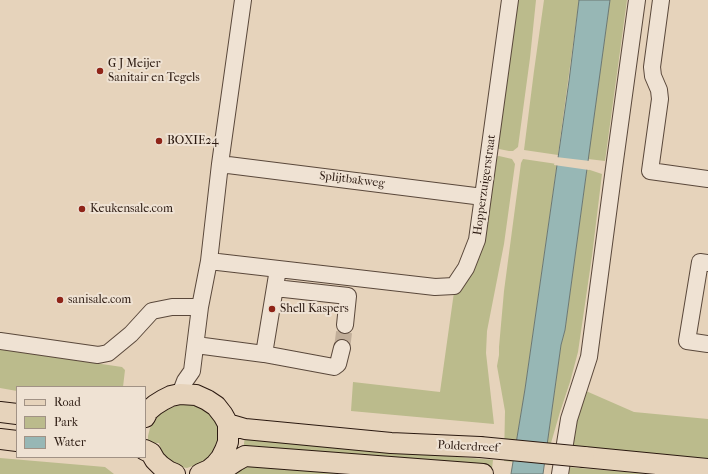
<!DOCTYPE html>
<style>
body{margin:0}
#map{position:relative;width:708px;height:474px;overflow:hidden;background:#e6d3bb;font-family:"IM FELL French Canon",serif}
canvas{display:block}
.legend{position:absolute;left:16px;top:386px;width:130px;height:72px;box-sizing:border-box;background:#efe2d3;border:1px solid #a19285;margin:0;padding:5px 7px;list-style:none;font-size:12px;color:#2b1910}
.legend li{display:flex;align-items:center;gap:8px;height:20px}
.legend b{width:20px;border:1px solid #a19285}
</style>
<div id="map">
<canvas width="708" height="474"></canvas>
<ul class="legend">
<li><b style="height:5px;background:#e6d3bb"></b>Road</li>
<li><b style="height:11px;background:#bbbb8c"></b>Park</li>
<li><b style="height:11px;background:#97b7b5"></b>Water</li>
</ul>
</div>
<script>
const context = document.querySelector('canvas').getContext('2d');
context.lineJoin = 'round';
function fillPath(path, color) {
  context.fillStyle = color;
  context.fill(path, 'evenodd');
}
function shape(rows) {
  const path = new Path2D();
  for (const r of rows) {
    path.moveTo(r[0], r[1]);
    for (let i = 2; i < r.length; i += 2) path.lineTo(r[i], r[i + 1]);
  }
  return path;
}
function stroke(path, color, width, dash) {
  context.strokeStyle = color;
  context.lineWidth = width;
  context.lineCap = dash ? 'butt' : 'round';
  context.setLineDash(dash || []);
  context.stroke(path);
}
function drawText(font, color, halo, rows, align = 'center') {
  context.font = font + ' "IM FELL French Canon",serif';
  context.lineWidth = 4;
  context.setLineDash([]);
  context.textBaseline = 'middle';
  context.strokeStyle = halo;
  context.fillStyle = color;
  for (const [text, x, y, turn = 0] of rows) {
    context.save();
    context.translate(x, y);
    context.rotate((+turn || 0) * Math.PI / 180);
    context.textAlign = isNaN(turn) ? turn : align;
    if (halo) context.strokeText(text, 0, 0);
    context.fillText(text, 0, 0);
    context.restore();
  }
}
fillPath(shape([
 [516,0,536,0,530,58,518,147,513,151,509,151,499,149,496,147],
 [544,0,579,0,558,155,524,150,534,71],
 [610,0,627,0,605,161,588,159],
 [499,156,512,159,515,164,504,244,487,331,486,353,494,424,351,411,353,382,440,392,454,292,472,273,477,262,483,239,495,157],
 [523,159,557,164,525,389,513,462,504,461,505,411,497,366,499,355,499,347,504,291,521,163],
 [587,169,602,174,592,256,578,352,570,382,560,412,551,443,550,465,544,464,561,345,565,330],
 [0,349,122,367,125,370,123,387,17,387,17,391,0,388],
 [586,391,634,412,708,419,708,462,569,449,570,442],
 [180,405,194,405,205,410,214,419,217,424,218,432,217,442,211,454,203,462,198,464,187,468,181,467,170,462,162,453,159,443,148,443,148,436,150,428,158,416,163,411,169,408],
 [245,436,355,447,493,460,492,469,416,462,243,451],
 [0,458,105,467,114,474,0,474],
 [241,466,334,469,419,474,229,474],
 [568,467,649,474,567,474]
]), '#bbbb8c');
const water = shape([
 [579,0,610,0,565,330,561,345,543,474,511,474,525,389,569,81,579,0]
]);
fillPath(water, '#97b7b5');
stroke(water, '#6c7873', 1);
fillPath(shape([
 [556,157,590,161,589,170,554,165]
]), '#e6d3bb');
stroke(shape([
 [342,348,345,325]
]), '#c1ae99', 16, [16, 8]);
const minor = shape([
 [661,0,652,67,653,76,659,90,660,99,650,171,708,179],
 [220,164,483,197],
 [209,261,435,287,454,286,466,268,477,240,510,0],
 [708,263,700,262,687,341,708,344],
 [275,288,348,296,345,325],
 [0,341,98,355,108,353,131,334,152,311,172,307,200,307],
 [196,345,264,354,278,269],
 [264,354,334,367,338,364,342,348],
 [180,394,185,381,192,371,200,307,209,261,220,164,243,0],
 [560,474,569,419,589,357,614,168,637,0]
]);
const major = shape([
 [0,412,17,414],
 [145,417,148,411,155,405,163,400,171,396,180,394,196,395,207,400,216,406,223,415,228,424,228,442,225,450,221,458,216,464,209,470,200,474],
 [228,424,245,429,391,443,480,447],
 [0,439,17,441],
 [145,450,151,453,155,460,161,466,168,471,175,474],
 [584,457,708,469],
 [219,474,227,467,236,461,245,456,483,474]
]);
stroke(minor, '#5a483b', 18);
stroke(major, '#2b1910', 22);
stroke(minor, '#efe2d3', 16);
stroke(major, '#e6d3bb', 20);
const majorBridge = shape([
 [480,447,584,457]
]);
stroke(majorBridge, '#2b1910', 22, []);
stroke(majorBridge, '#e6d3bb', 20);
for (const [x, y, r, color] of [
 [100,71,4,"#8f2418"],
 [159,141,4,"#8f2418"],
 [82,209,4,"#8f2418"],
 [60,300,4,"#8f2418"],
 [272,309,4,"#8f2418"]
]) {
  const dot = new Path2D();
  dot.arc(x, y, r, 0, 2 * Math.PI);
  context.fillStyle = color;
  context.fill(dot);
  stroke(dot, '#efe2d3', 1.5);
}
drawText('12px', '#2b1910', '#efe2d3', [
 ["G J Meijer",108,64],
 ["Sanitair en Tegels",108,78],
 ["BOXIE24",167,141],
 ["Keukensale.com",90,209],
 ["sanisale.com",68,300],
 ["Shell Kaspers",280,309]
], 'left');
drawText('12px', '#2b1910', '#efe2d3', [
 ["Splijtbakweg",352,180,7],
 ["Hopperzuigerstraat",485,185,-82],
 ["Polderdreef",468,447,3]
]);
</script>
